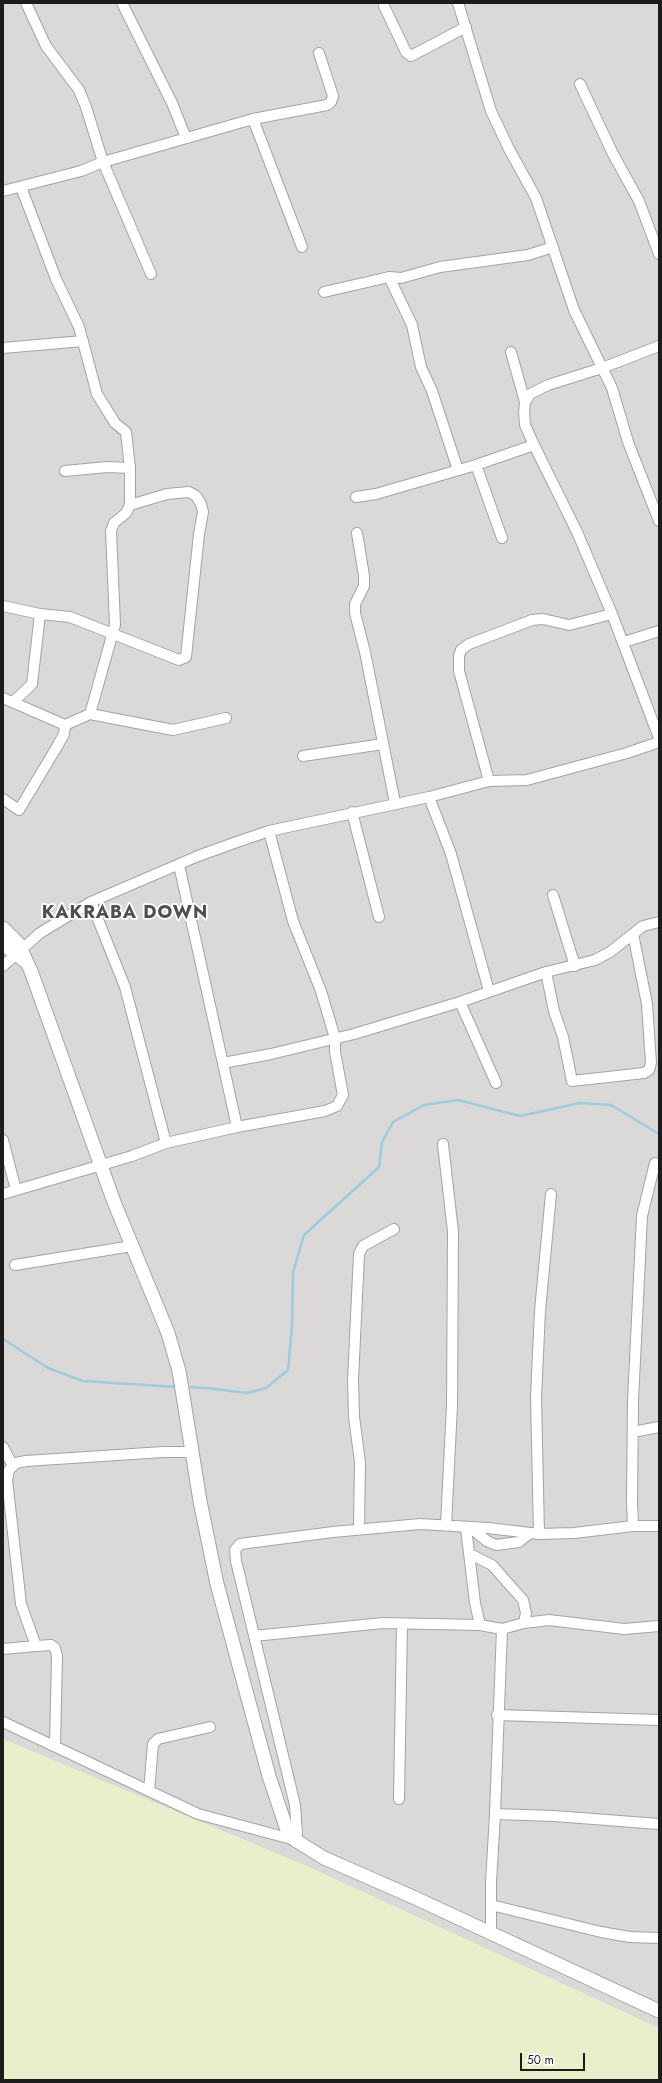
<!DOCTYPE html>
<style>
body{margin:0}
#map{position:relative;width:662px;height:2083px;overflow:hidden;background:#eeebe0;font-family:Jost,sans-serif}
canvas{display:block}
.frame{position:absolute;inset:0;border:4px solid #1c1c1c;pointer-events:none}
.scale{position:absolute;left:520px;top:2053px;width:65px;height:18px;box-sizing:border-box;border:2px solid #1c1c1c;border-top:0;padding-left:5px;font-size:12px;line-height:14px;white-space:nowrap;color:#1c1c1c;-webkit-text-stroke:3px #fff;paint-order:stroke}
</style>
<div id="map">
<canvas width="662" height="2083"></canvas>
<div class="frame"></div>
<div class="scale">50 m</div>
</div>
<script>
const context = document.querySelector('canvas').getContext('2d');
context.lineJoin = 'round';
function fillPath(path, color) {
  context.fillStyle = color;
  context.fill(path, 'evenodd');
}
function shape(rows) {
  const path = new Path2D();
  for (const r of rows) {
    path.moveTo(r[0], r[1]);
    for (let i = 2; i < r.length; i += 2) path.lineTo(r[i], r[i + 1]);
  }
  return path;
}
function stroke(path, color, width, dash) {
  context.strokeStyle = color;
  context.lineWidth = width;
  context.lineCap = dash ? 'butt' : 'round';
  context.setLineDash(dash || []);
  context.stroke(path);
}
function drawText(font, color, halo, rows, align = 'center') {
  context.font = font + ' Jost,sans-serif';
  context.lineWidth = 3.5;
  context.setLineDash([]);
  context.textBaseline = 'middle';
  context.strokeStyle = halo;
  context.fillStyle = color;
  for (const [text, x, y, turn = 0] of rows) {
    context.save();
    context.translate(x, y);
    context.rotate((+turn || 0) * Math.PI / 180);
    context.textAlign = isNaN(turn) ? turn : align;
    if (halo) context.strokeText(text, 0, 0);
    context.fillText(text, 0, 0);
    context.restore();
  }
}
fillPath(shape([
 [3,3,659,3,659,2080,3,2080]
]), '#dad9d8');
fillPath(shape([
 [3,1739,307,1866,659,2028,659,2080,3,2080]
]), '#e9efca');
stroke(shape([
 [3,1339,48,1368,83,1381,177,1387],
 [186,1387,207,1388,247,1393,266,1388,288,1370,292,1327,293,1272,304,1235,379,1167,382,1142,393,1122,424,1105,458,1100,520,1116,580,1103,611,1105,659,1134]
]), '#9dcbdf', 2.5);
const minor = shape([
 [26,3,46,46,79,90,86,107,103,162,151,274],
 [122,3,172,103,186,138],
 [458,3,491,111,509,149,536,198,574,310,612,388,628,442,659,521],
 [384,6,406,52,411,56,466,27],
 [580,84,613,154,639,201,659,254],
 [253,119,302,247],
 [21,187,56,279,79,327,97,394,115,423,126,432,130,468,107,467,65,471],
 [3,191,81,171,103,162,253,119,327,105,331,102,333,96,319,53],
 [389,277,412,325,421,367,432,391,458,470],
 [324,292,389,277,401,278,440,267,528,255,553,247],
 [3,348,83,341],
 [511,352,525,402],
 [534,445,577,532,612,614,659,738],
 [476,465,502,538],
 [356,497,376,494,476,465,534,445,525,425,524,413,525,402,530,394,548,385,602,368,659,346],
 [357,533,364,576,364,586,355,604,355,613,365,652,395,803],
 [3,606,40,614,70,617,179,660,186,657,199,534,203,512,201,504,196,496,189,492,167,494,130,505],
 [624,642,659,631],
 [3,698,65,725,64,734,58,745,19,810,3,799],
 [13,702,32,684,40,614],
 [90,714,115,625,111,531,114,523,126,513,130,505,130,468],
 [65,725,90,714,173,730,226,718],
 [303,756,383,744],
 [489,781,459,671,459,656,461,650,469,644,532,620,543,619,569,625,612,614],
 [429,797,451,854,489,991],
 [352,812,379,917],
 [179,865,237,1127],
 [553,895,575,966],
 [91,902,125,987,166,1143],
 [3,966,40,933,91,902,198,856,234,843,269,831,429,797,489,781,527,780,627,753,659,742],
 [546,972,554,1011,563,1037,572,1081,644,1073,649,1070,651,1063,647,1004,633,934],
 [460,1002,496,1083],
 [223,1063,271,1054,354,1034,460,1002,546,972,595,960,610,952,643,926,659,922],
 [3,1140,16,1190],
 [443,1144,453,1232,452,1406,446,1525],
 [655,1163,642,1216,633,1401,632,1502,633,1526,659,1526],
 [3,1194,132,1156,166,1143,237,1127,325,1111,337,1106,343,1095,335,1052,335,1038,321,991,293,921,269,831],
 [15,1265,132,1246],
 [633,1432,659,1427],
 [3,1447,13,1466],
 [466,1528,475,1603,480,1625],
 [471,1528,487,1541,496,1545,519,1542,530,1533],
 [359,1529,360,1462,354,1417,353,1380,359,1254,363,1246,394,1229],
 [539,1534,536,1397,540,1311,551,1194],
 [470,1554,492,1565,523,1600,526,1613,524,1623],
 [502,1629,495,1814,554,1816,659,1824],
 [254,1636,383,1623,480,1625,502,1629,524,1623,549,1620,624,1629,659,1626],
 [36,1646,21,1604,7,1480,9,1470,16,1463,26,1461,163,1452,191,1452],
 [3,1649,36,1646,51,1645,55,1648,57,1656,55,1746],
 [497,1715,659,1720],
 [3,1722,198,1814,295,1840,297,1834,295,1805,236,1561,235,1550,240,1544,333,1532,420,1524,488,1528,539,1534,574,1533,633,1526],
 [149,1791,153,1744,158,1739,210,1727],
 [399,1799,402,1624],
 [491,1905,601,1932,630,1937,659,1938],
 [491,1933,491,1883,495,1814]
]);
const tertiary = shape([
 [3,928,18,943,31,971,114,1202,168,1333,179,1371,200,1501,217,1584,269,1776,287,1830,295,1840,324,1858,413,1897,659,2011],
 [3,944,25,961]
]);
stroke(minor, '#a3a3a3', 12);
stroke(tertiary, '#a3a3a3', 15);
stroke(minor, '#fff', 10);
stroke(tertiary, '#fff', 13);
context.letterSpacing = '1px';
drawText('bold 18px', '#4f4f4f', '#fff', [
 ["KAKRABA DOWN",125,914]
]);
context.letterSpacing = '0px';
</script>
